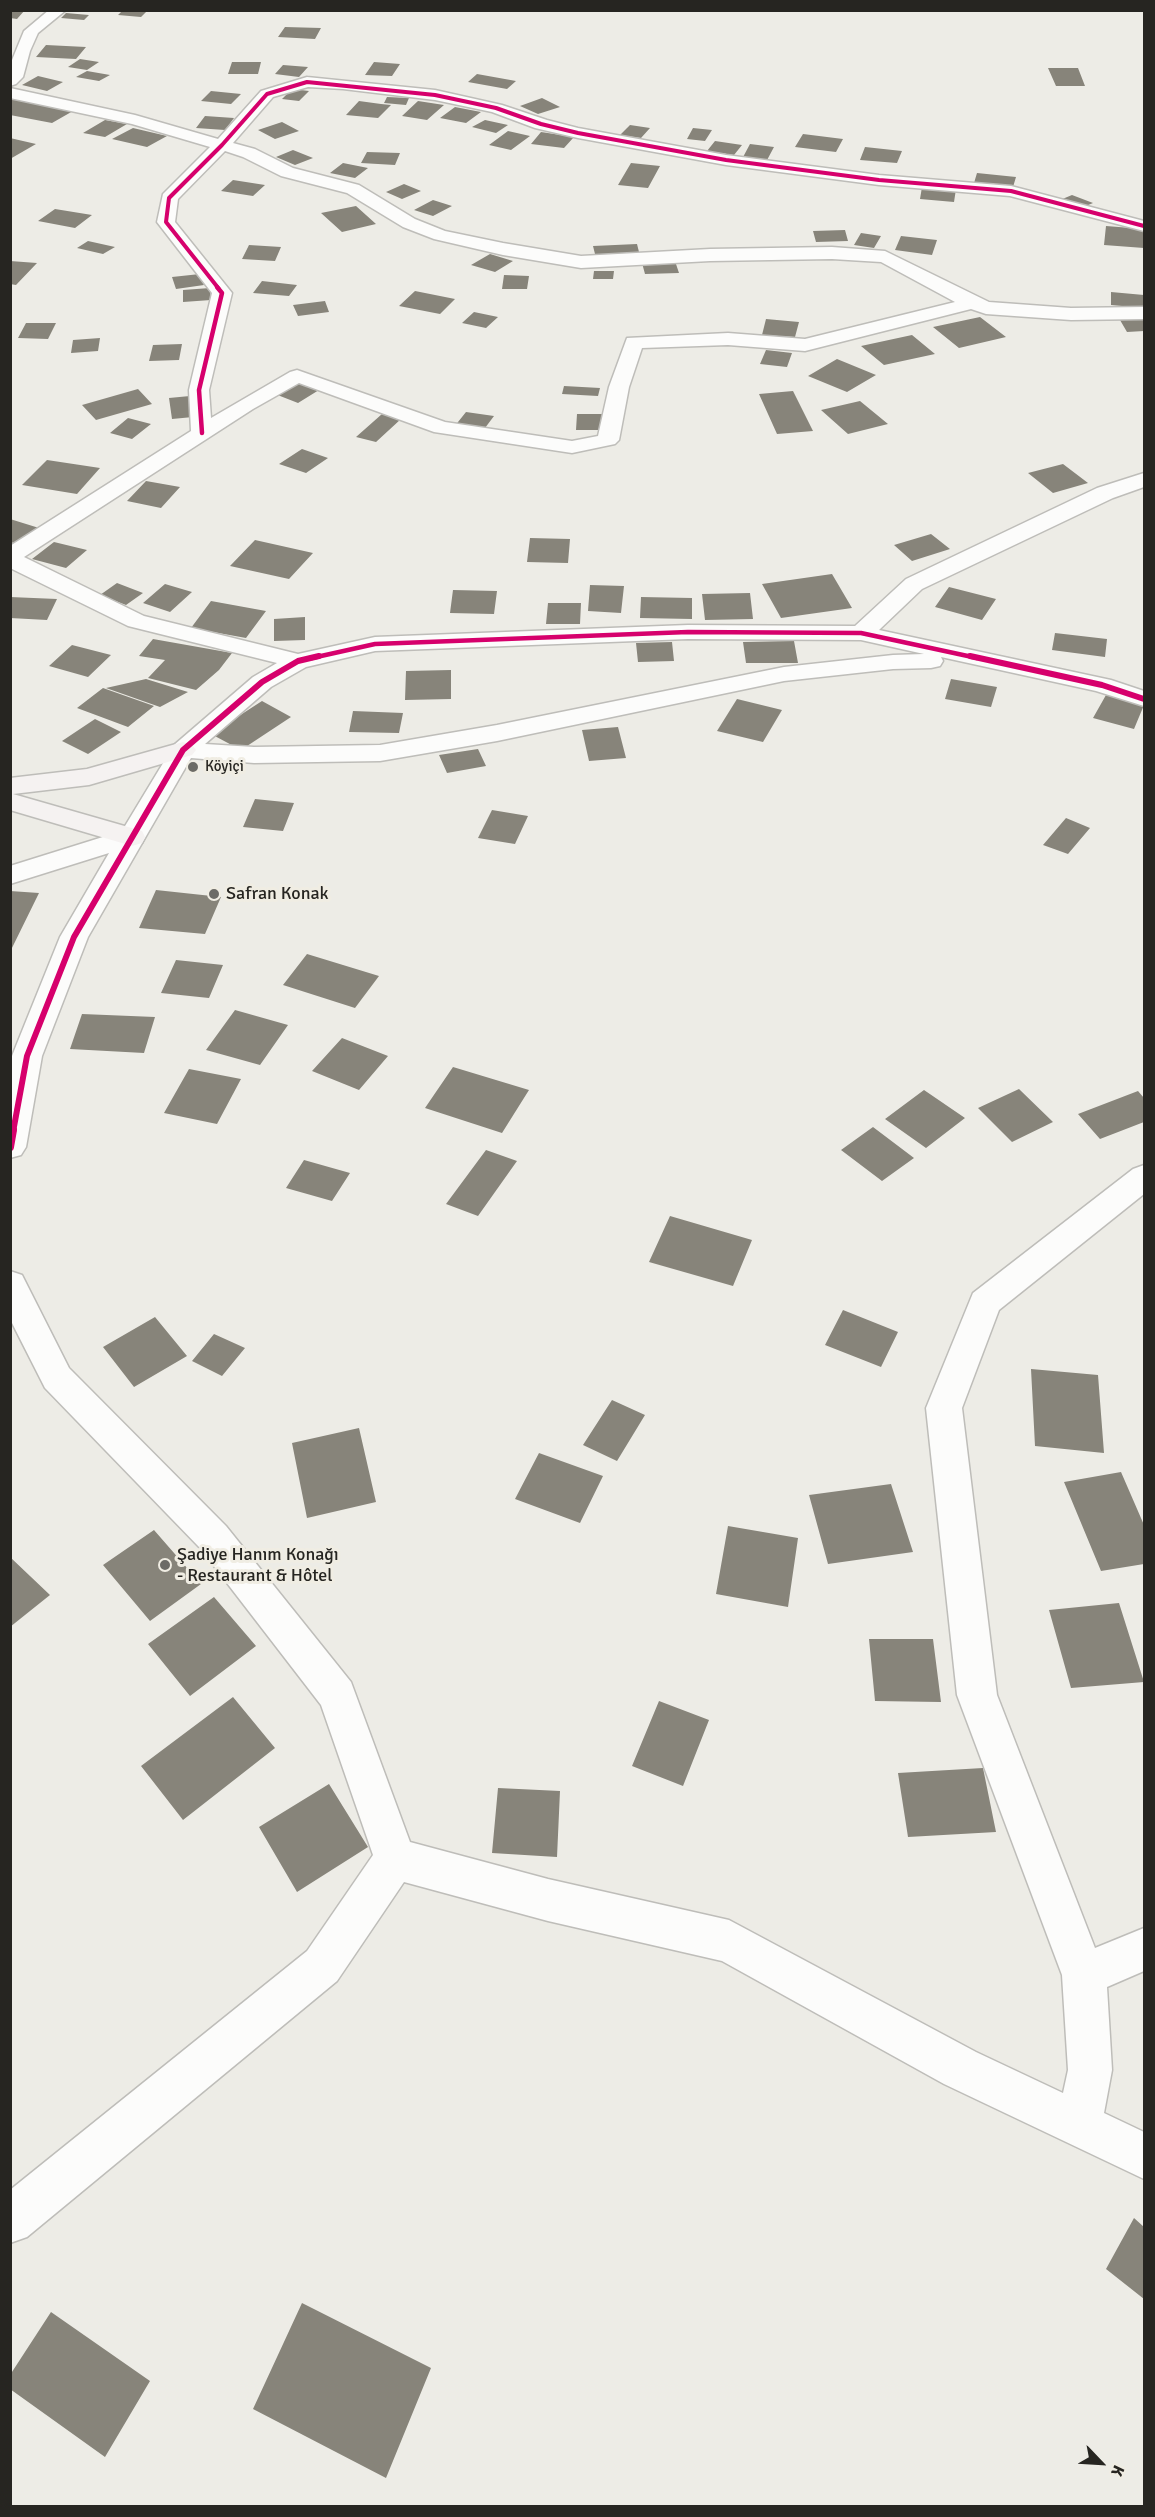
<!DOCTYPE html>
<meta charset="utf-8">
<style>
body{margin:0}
#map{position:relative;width:1155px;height:2517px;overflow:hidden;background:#edece6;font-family:Signika,sans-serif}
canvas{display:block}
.frame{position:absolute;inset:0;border:12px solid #262521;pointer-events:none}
.north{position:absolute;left:1071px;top:2433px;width:60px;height:60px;-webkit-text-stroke:4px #f0ede3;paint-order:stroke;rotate:115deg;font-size:16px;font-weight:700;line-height:24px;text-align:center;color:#262521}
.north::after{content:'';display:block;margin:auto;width:21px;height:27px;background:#262521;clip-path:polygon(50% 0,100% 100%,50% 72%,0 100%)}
</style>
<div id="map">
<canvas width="1155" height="2517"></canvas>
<div class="frame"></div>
<div class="north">K</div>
</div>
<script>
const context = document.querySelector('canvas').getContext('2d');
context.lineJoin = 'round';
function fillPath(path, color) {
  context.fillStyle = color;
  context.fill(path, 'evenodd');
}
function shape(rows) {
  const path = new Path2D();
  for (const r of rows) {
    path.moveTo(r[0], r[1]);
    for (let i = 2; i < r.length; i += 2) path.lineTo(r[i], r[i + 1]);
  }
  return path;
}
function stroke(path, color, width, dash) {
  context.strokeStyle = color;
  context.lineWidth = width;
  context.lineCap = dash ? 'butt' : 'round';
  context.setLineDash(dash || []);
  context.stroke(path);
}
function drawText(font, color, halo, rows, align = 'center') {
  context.font = font + ' Signika,sans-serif';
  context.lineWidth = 6;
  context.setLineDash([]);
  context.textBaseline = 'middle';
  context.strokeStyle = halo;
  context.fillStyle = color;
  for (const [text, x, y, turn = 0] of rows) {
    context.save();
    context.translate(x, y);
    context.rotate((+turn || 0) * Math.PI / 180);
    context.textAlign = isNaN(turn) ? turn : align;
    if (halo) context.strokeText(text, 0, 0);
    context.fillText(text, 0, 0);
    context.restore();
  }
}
fillPath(shape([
 [10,10,25,10,17,19,10,18],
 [123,10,148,10,141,17,118,15],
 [66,13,89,15,84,20,61,18],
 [285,27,321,28,315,39,278,37],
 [46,45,86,47,76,59,36,57],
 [80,59,99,62,87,70,68,67],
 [232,62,261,62,258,74,228,74],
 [374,62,400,64,392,76,365,75],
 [283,65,308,67,299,77,275,74],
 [1048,68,1078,68,1085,86,1056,86],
 [87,71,110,75,99,81,76,77],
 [477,74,516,81,507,89,468,82],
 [38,76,63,82,47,91,22,85],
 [292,89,309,91,299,101,282,99],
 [211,91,241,94,231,104,201,101],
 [387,97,409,98,406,105,384,103],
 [12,98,73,111,52,123,10,115],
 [542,98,560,107,538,114,520,106],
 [359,101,381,104,391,105,378,118,346,115],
 [418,101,444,105,427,120,402,116],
 [455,107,481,112,466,123,440,118],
 [205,116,234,118,225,130,196,128],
 [105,120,127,124,105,137,83,133],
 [485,120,508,125,496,133,472,127],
 [282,122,299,131,275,139,258,130],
 [630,125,650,128,641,138,620,135],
 [133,128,167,136,147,147,112,139],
 [693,128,712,130,705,141,687,139],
 [508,131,530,136,511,150,489,145],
 [541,132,574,137,564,148,531,144],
 [803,134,843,139,836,152,795,147],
 [10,138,36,144,10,159],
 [715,141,742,145,734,155,707,151],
 [750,144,774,147,766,162,742,159],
 [865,147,902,151,897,163,860,160],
 [293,150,313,158,295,165,276,157],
 [367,152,400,153,395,165,361,163],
 [343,163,368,168,355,178,330,173],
 [631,163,660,166,648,188,618,185],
 [977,173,1016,177,1013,187,974,183],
 [233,180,265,185,253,196,221,191],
 [404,184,421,191,402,199,386,192],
 [922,187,956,189,954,202,920,199],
 [1072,195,1093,203,1081,208,1060,200],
 [433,200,452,206,433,216,414,210],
 [356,206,376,224,342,232,321,213],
 [55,209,92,215,75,228,38,221],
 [1106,226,1144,229,1144,248,1104,245],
 [845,230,848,241,816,242,813,231],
 [861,233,881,236,874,248,854,245],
 [901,236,937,240,932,255,895,250],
 [88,241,115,247,103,254,77,248],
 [637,244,640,256,596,258,593,246],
 [249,245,281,247,275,261,242,259],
 [490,254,513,261,495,272,471,265],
 [10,261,37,263,16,285,10,284],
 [675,261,679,273,645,274,642,263],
 [594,271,614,271,613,279,593,279],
 [200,274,204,285,176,289,172,277],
 [504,275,529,276,527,289,502,289],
 [262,281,297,285,289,296,253,293],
 [210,288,211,300,183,302,183,290],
 [415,291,455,299,440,314,399,306],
 [1111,292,1144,295,1144,308,1111,305],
 [325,301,329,312,298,316,293,305],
 [474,312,498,317,486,328,462,323],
 [980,317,1006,337,959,348,933,327],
 [766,319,799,322,795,337,762,335],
 [1144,319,1144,331,1127,332,1120,320],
 [26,323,56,323,48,339,18,338],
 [912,335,935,354,884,365,861,346],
 [100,338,98,351,71,353,73,340],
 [182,344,179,360,149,361,153,345],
 [766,350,792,353,787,367,760,364],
 [837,359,876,375,847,392,808,376],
 [297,382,319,390,298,403,275,394],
 [564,386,600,388,598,396,562,394],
 [138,389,152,404,96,420,82,405],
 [793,391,813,431,777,434,759,394],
 [190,396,193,417,172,419,169,398],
 [860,401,888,424,848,434,821,410],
 [466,412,494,416,482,432,454,427],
 [382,414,401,419,376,442,356,437],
 [577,414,605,414,605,430,576,430],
 [128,418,151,424,132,439,110,433],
 [302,449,328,458,306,473,279,464],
 [47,460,100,468,77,494,22,485],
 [1063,464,1088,483,1053,493,1028,473],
 [146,481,180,487,161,508,127,501],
 [10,519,39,528,17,544,10,542],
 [931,534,950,549,912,561,894,545],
 [530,538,570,539,568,563,527,562],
 [255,540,313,553,289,579,230,566],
 [54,542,87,550,66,568,32,559],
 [832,574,852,608,781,618,762,584],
 [117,583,143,593,126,605,100,595],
 [165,584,192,592,170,612,143,603],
 [590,585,624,586,621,613,588,611],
 [949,587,996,599,982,620,935,607],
 [453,590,497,591,494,614,450,613],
 [750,593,753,619,705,620,702,594],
 [10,597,57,599,47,620,10,618],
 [641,597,692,598,692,619,640,618],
 [211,601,266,611,246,638,191,628],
 [548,603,581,603,580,624,546,624],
 [305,617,305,640,274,641,274,619],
 [1055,633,1107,639,1105,657,1052,650],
 [153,639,232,653,219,670,196,690,148,678,165,660,139,656],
 [794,641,798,663,746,663,743,642],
 [672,642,674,661,638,662,636,643],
 [72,645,111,655,88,677,49,666],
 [451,670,451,699,405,700,406,671],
 [146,679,188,692,160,707,106,688],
 [951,679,997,687,991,707,945,699],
 [103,688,154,706,128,727,77,708],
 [1106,695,1144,705,1134,729,1093,718],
 [737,699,782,710,763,742,717,731],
 [262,701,291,717,241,750,211,734],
 [353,711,403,713,399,733,349,732],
 [95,719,121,732,88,754,62,741],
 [618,727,626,758,589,761,582,730],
 [478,749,486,766,447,773,439,755],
 [255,799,294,803,283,831,243,827],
 [492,810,528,816,515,844,478,838],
 [1066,818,1090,828,1068,854,1043,845],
 [156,890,221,897,205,934,139,928],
 [10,891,39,893,10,952],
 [307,954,379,976,355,1008,283,985],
 [176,960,223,965,209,998,161,993],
 [235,1010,288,1025,260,1065,206,1050],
 [82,1014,155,1017,144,1053,70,1049],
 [342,1038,388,1056,359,1090,312,1071],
 [453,1067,529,1090,502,1133,425,1108],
 [189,1069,241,1079,217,1124,164,1113],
 [1019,1089,1053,1122,1012,1142,978,1108],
 [924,1090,965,1118,926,1148,885,1119],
 [1138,1091,1144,1098,1144,1122,1100,1139,1078,1114],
 [873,1127,914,1158,882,1181,841,1150],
 [486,1150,517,1161,478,1216,446,1204],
 [304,1160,350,1173,332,1201,286,1188],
 [670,1216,752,1240,733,1286,649,1262],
 [843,1310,898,1332,881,1367,825,1345],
 [155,1317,187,1356,134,1387,103,1347],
 [214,1334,245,1348,222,1376,192,1361],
 [1031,1369,1098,1375,1104,1453,1035,1446],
 [612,1400,645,1415,617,1461,583,1445],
 [359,1428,376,1502,307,1518,292,1443],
 [539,1453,603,1476,580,1523,515,1499],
 [1121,1472,1144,1525,1144,1564,1101,1571,1064,1482],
 [891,1484,913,1552,828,1564,809,1495],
 [728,1526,798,1538,788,1607,716,1594],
 [154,1530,201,1584,150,1621,103,1565],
 [10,1557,50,1595,10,1627],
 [214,1597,256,1646,190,1696,148,1644],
 [1119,1603,1144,1682,1071,1688,1049,1610],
 [869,1639,933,1639,941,1702,875,1701],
 [233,1697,275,1748,183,1820,141,1766],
 [659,1701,709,1720,683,1786,632,1766],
 [983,1768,996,1832,908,1837,898,1773],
 [329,1784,368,1847,297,1892,259,1827],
 [498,1788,560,1791,557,1857,492,1853],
 [1134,2218,1144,2227,1144,2299,1106,2269],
 [302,2303,431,2368,386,2478,253,2409],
 [51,2312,150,2381,105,2457,10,2389,10,2375]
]), '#87847a');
const street = shape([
 [49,10,66,10,38,33,30,51,23,77,16,84,10,86,10,65,24,31,49,10],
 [307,77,435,90,502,105,547,120,578,128,726,155,879,175,1011,186,1144,221,1144,231,1010,196,879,185,726,165,578,138,535,128,492,112,435,100,343,89,308,87,273,97,233,143,255,149,293,168,359,185,415,219,445,231,503,243,581,256,710,249,832,247,885,251,989,302,1071,308,1144,307,1144,319,1071,320,986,314,971,309,805,351,728,345,642,348,629,387,619,440,615,444,572,453,434,432,299,383,253,409,24,557,144,616,298,654,375,637,688,625,855,626,906,579,1097,488,1144,473,1144,487,1113,498,922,589,879,630,1111,680,1144,691,1144,706,1096,691,941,657,943,661,940,666,931,668,893,669,784,681,497,741,380,761,254,763,191,758,88,937,42,1056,26,1147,21,1155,10,1158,12,1056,60,937,109,853,10,884,10,866,122,831,174,745,253,677,277,663,128,626,10,568,10,546,191,431,189,390,212,293,157,222,163,194,210,147,132,124,10,98,10,88,135,115,218,139,261,91,307,77],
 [225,151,243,157,281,176,347,193,403,227,434,239,503,255,581,268,710,261,832,259,881,262,955,302,805,339,728,333,627,338,609,387,598,436,572,441,445,422,297,370,290,372,211,418,209,390,232,293,175,222,178,199,225,151],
 [688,639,861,640,924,654,893,655,784,667,497,725,380,745,254,747,205,744,271,687,306,667,375,651,688,639],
 [1144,1165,1144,1194,999,1310,962,1408,997,1695,1095,1948,1144,1928,1144,1971,1107,1987,1112,2070,1104,2113,1144,2132,1144,2179,944,2084,722,1961,548,1921,404,1882,337,1981,27,2237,10,2243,10,2190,307,1951,373,1855,321,1705,200,1548,45,1388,10,1319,10,1271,22,1275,69,1368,226,1526,351,1682,410,1842,548,1879,729,1920,976,2052,1063,2093,1068,2070,1062,1975,957,1695,926,1408,973,1293,1133,1169,1144,1165]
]);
const secondary = shape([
 [183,742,192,745,196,750,192,755,89,785,13,794,142,831,145,837,142,843,132,846,10,810,10,778,87,769,183,742]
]);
stroke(street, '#bebdb9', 3);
stroke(secondary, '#bebdb9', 3);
fillPath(street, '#fcfcfb');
fillPath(secondary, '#f5f2f1');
stroke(shape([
 [219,289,166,222,169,198,222,145,267,94,307,82,435,95,496,108,541,124,578,133,726,160,879,180,1011,191,1144,226]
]), '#d6006c', 4);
stroke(shape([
 [202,433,199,390,222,293,217,287],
 [312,658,375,644,688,632,861,633,977,658]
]), '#d6006c', 4.5);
stroke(shape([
 [970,656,1102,685,1144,699],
 [13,1132,27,1056,74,937,183,750,262,682,298,661,319,656]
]), '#d6006c', 6);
stroke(shape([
 [10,1147,13,1130]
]), '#d6006c', 8);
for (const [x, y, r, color] of [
 [193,767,6,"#6c6b66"],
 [214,894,6,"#6c6b66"],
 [165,1565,6,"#6c6b66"]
]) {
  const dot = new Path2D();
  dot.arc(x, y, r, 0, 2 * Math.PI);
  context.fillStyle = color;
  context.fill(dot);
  stroke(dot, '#f0ede3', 2);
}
drawText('15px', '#262521', '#f0ede3', [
 ["Köyiçi",205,767]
], 'left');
drawText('18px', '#262521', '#f0ede3', [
 ["Safran Konak",226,894],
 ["Şadiye Hanım Konağı",177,1555],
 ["- Restaurant & Hôtel",177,1576]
], 'left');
</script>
